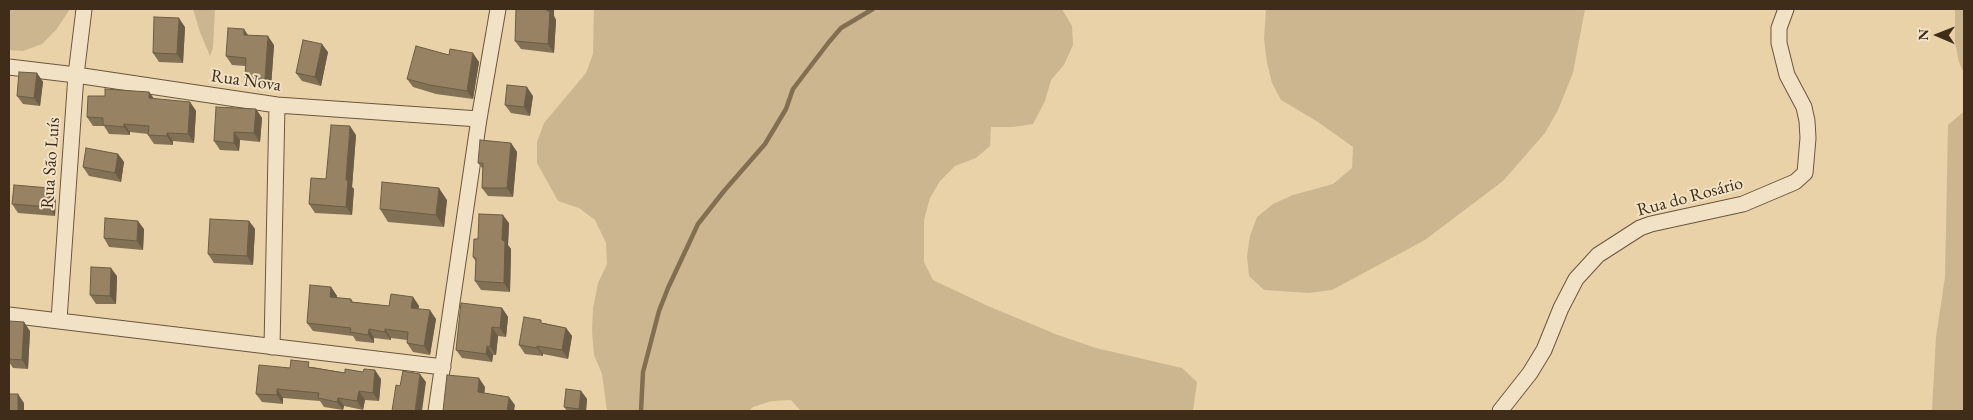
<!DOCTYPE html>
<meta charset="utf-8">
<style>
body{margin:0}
#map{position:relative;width:1973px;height:420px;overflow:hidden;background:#e9d2a8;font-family:"EB Garamond",serif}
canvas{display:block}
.frame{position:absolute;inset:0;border:10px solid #3f2d19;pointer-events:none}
.north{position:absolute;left:1913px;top:10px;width:50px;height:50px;-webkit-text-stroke:4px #f1e2c6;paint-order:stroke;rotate:271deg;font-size:14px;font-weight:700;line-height:20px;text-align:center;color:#3f2d19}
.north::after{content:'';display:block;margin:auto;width:18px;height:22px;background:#3f2d19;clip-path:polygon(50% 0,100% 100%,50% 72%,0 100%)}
</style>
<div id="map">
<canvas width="1973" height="420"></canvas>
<div class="frame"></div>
<div class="north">N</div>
</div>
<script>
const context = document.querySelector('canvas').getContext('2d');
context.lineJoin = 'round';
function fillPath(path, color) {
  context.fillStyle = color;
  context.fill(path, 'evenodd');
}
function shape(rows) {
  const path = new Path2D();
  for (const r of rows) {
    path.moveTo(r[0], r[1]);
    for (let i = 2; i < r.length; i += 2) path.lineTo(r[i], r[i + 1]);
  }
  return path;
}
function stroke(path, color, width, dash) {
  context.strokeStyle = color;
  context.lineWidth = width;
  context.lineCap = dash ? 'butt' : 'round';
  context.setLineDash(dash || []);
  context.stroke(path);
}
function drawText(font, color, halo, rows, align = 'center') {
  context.font = font + ' "EB Garamond",serif';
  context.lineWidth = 4;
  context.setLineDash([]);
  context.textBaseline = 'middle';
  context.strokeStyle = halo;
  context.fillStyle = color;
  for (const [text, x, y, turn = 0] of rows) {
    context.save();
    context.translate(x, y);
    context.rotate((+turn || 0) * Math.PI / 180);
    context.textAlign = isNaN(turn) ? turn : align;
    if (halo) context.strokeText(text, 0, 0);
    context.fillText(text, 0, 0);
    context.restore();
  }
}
fillPath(shape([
 [9,9,70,9,56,30,42,44,23,51,9,50],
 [193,9,215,9,213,48,210,56,200,32],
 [594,9,1062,9,1072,26,1073,45,1064,65,1051,80,1045,101,1033,124,1013,127,991,127,990,146,976,158,955,166,940,181,930,198,924,220,924,262,933,280,988,306,1058,335,1096,348,1182,368,1197,382,1193,411,801,411,791,400,772,401,753,407,749,411,607,411,602,374,594,355,592,331,593,308,598,283,607,264,606,243,595,220,579,208,558,201,537,163,537,142,544,123,586,73,593,54],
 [1266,9,1585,9,1573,73,1558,110,1545,133,1503,181,1425,240,1332,290,1309,293,1264,290,1249,276,1247,256,1250,236,1257,217,1273,204,1293,195,1333,184,1352,168,1353,147,1318,122,1281,100,1272,83,1267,63,1264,39],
 [1955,9,1964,9,1964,74,1959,62,1955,42],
 [1962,113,1964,113,1964,411,1932,411,1936,337,1945,277,1948,125]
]), '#ccb690');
stroke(shape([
 [641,411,643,372,659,311,668,288,698,224,724,191,765,144,786,109,793,89,829,42,841,28,873,9]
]), '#826e51', 4.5);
const street = shape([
 [9,67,76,75,277,105,479,119],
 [9,315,443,367],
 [59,320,76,75,84,9],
 [272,347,277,105],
 [436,411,479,119,498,9],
 [1500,411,1530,373,1544,350,1561,308,1576,279,1598,255,1640,228,1651,224,1743,204,1795,182,1805,173,1808,138,1807,121,1804,107,1787,75,1779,43,1779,28,1786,9]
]);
stroke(street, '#6a563d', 17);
stroke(street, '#f1e2c6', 15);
fillPath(shape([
 [554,16,556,20,554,53,521,49,515,41],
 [185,27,183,63,159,62,153,53],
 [248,35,274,45,271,87,251,86,245,78,246,66,232,65,226,56],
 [328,52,321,86,302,81,296,73],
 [449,55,479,62,473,99,436,94,413,87,407,79],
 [37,73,43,82,40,106,23,104,17,96],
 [149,92,154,99,190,102,196,111,194,143,173,141,173,145,154,144,148,135,148,134,130,132,130,135,109,134,104,126,93,126,87,117,105,96],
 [533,96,530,116,511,113,505,105],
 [256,109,262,118,260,142,240,140,239,151,220,150,214,141],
 [356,135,352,187,354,189,352,215,315,213,309,204],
 [511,143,517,152,513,197,488,196,482,188,483,169,478,163],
 [118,154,124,162,121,182,89,176,83,167],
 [50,188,56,197,55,216,18,213,12,204],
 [447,200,444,227,388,222,380,209],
 [249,221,255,229,253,265,214,263,208,254],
 [509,223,508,245,511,249,510,292,481,290,475,281,476,262,473,257,478,239],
 [144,229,143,250,109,247,104,238],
 [117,276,116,304,96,304,90,295],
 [331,287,337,296,337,298,351,299,353,302,389,306,413,297,419,306,418,309,436,319,430,355,413,352,407,343,407,340,391,338,391,340,374,338,374,343,356,341,353,336,313,331,307,323],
 [502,308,508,317,506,337,498,336,496,355,493,355,492,362,462,358,456,350],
 [544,323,566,328,572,336,568,359,543,354,543,356,525,354,519,345],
 [9,328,30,331,28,369,13,368,9,362],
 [312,367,381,379,379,401,365,400,363,410,344,406,343,410,324,407,320,401,283,398,283,404,262,402,256,394,290,368],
 [581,391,587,399,586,411,567,411,564,407]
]), '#827155');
fillPath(shape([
 [547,9,554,9,554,16,556,20,554,53,548,44],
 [179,18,185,27,183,63,177,54],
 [244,29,250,38,244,35],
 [268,36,274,45,271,87,265,79],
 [322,44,328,52,321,86,315,77],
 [473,53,479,62,473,99,467,91],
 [37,73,43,82,40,106,34,98],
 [527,87,533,96,530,116,524,107],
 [149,92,155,100,149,98],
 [190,102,196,111,194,143,188,134],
 [256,109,262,118,260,142,254,133],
 [124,124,130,132,130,135,124,127],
 [350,126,356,135,352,187,354,189,352,215,346,207,346,180],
 [234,132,240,140,239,151,234,143],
 [167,133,173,141,173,145,167,136],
 [511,143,517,152,513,197,507,188],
 [118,154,124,162,121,182,115,173],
 [50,188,56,197,55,216,49,207],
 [439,188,447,200,444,227,436,215],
 [503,215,509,223,508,245,511,249,510,292,504,283,502,240],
 [138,221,144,229,143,250,137,241],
 [249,221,255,229,253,265,247,256],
 [111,268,117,276,116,304,110,296],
 [331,287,337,296,336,305,330,297],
 [413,297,419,306,417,316,411,308],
 [502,308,508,317,506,337,500,328],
 [430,310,436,319,430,355,424,346],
 [24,322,30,331,28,369,22,360],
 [492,327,498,336,496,355,490,347],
 [566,328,572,336,568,359,562,350],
 [369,329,374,338,374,343,368,335],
 [385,329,391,338,391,340,385,332],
 [487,346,493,355,492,362,486,354],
 [537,346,543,354,543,356,537,348],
 [375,370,381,379,379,401,373,393],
 [420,374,426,382,422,411,415,411],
 [479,378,485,387,484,400,478,392],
 [277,389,283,398,283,404,277,395],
 [359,391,365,400,363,410,357,401],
 [581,391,587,399,586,411,580,411,579,409],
 [18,394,24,403,24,411,18,411],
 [509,397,515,405,514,411,507,411],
 [338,398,344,406,343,410,337,402]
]), '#6a5c45');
const building = shape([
 [516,9,547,9,547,11,550,11,548,44,515,41,516,9],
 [154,17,179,18,177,54,153,53,154,17],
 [228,28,244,29,244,35,268,36,265,79,245,78,246,58,226,56,228,28],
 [303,40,322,44,315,77,296,73,303,40],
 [416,46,449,55,450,49,473,53,467,91,430,85,407,79,416,46],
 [19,72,37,73,34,98,17,96,19,72],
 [507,85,527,87,524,107,505,105,507,85],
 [105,89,149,92,149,98,190,102,188,134,167,133,167,136,148,135,149,126,124,124,124,127,103,125,103,118,87,117,88,96,105,96,105,89],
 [216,107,256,109,254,133,234,132,234,143,214,141,216,107],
 [331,125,350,126,346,180,348,180,346,207,309,204,311,178,326,179,331,125],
 [480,140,511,143,507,188,482,188,483,163,478,163,480,140],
 [86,148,118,154,115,173,83,167,86,148],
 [382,182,439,188,436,215,380,209,382,182],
 [14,185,50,188,49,207,12,204,14,185],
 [479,214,503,215,502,240,505,241,504,283,475,281,476,258,473,257,474,239,478,239,479,214],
 [105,218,138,221,137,241,104,238,105,218],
 [210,219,249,221,247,256,208,254,210,219],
 [91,267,111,268,110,296,90,295,91,267],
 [310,285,331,287,330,297,351,299,351,302,389,306,391,294,413,297,411,308,430,310,424,346,407,343,408,332,385,329,385,332,369,329,368,335,350,332,351,328,307,323,310,285],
 [461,303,502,308,500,328,492,327,490,347,487,346,486,354,456,350,461,303],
 [524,317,541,320,541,323,566,328,562,350,537,346,537,348,519,345,524,317],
 [9,321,24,322,22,360,9,359,9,321],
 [291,360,309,362,308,367,345,373,345,369,363,372,364,369,375,370,373,393,359,391,357,401,338,398,337,402,318,398,319,393,277,389,277,395,256,394,259,365,290,368,291,360],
 [403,371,420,374,415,411,392,411,396,385,400,386,403,371],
 [447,375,479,378,478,392,509,397,507,411,443,411,447,375],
 [566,389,581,391,579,409,564,407,566,389],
 [9,394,18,394,18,411,9,411,9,394]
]);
fillPath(building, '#978363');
stroke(building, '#6a5c45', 1);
drawText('18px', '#3f2d19', '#f1e2c6', [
 ["Rua Nova",246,81,8],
 ["Rua São Luís",51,163,-86],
 ["Rua do Rosário",1690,197,-15]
]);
</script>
